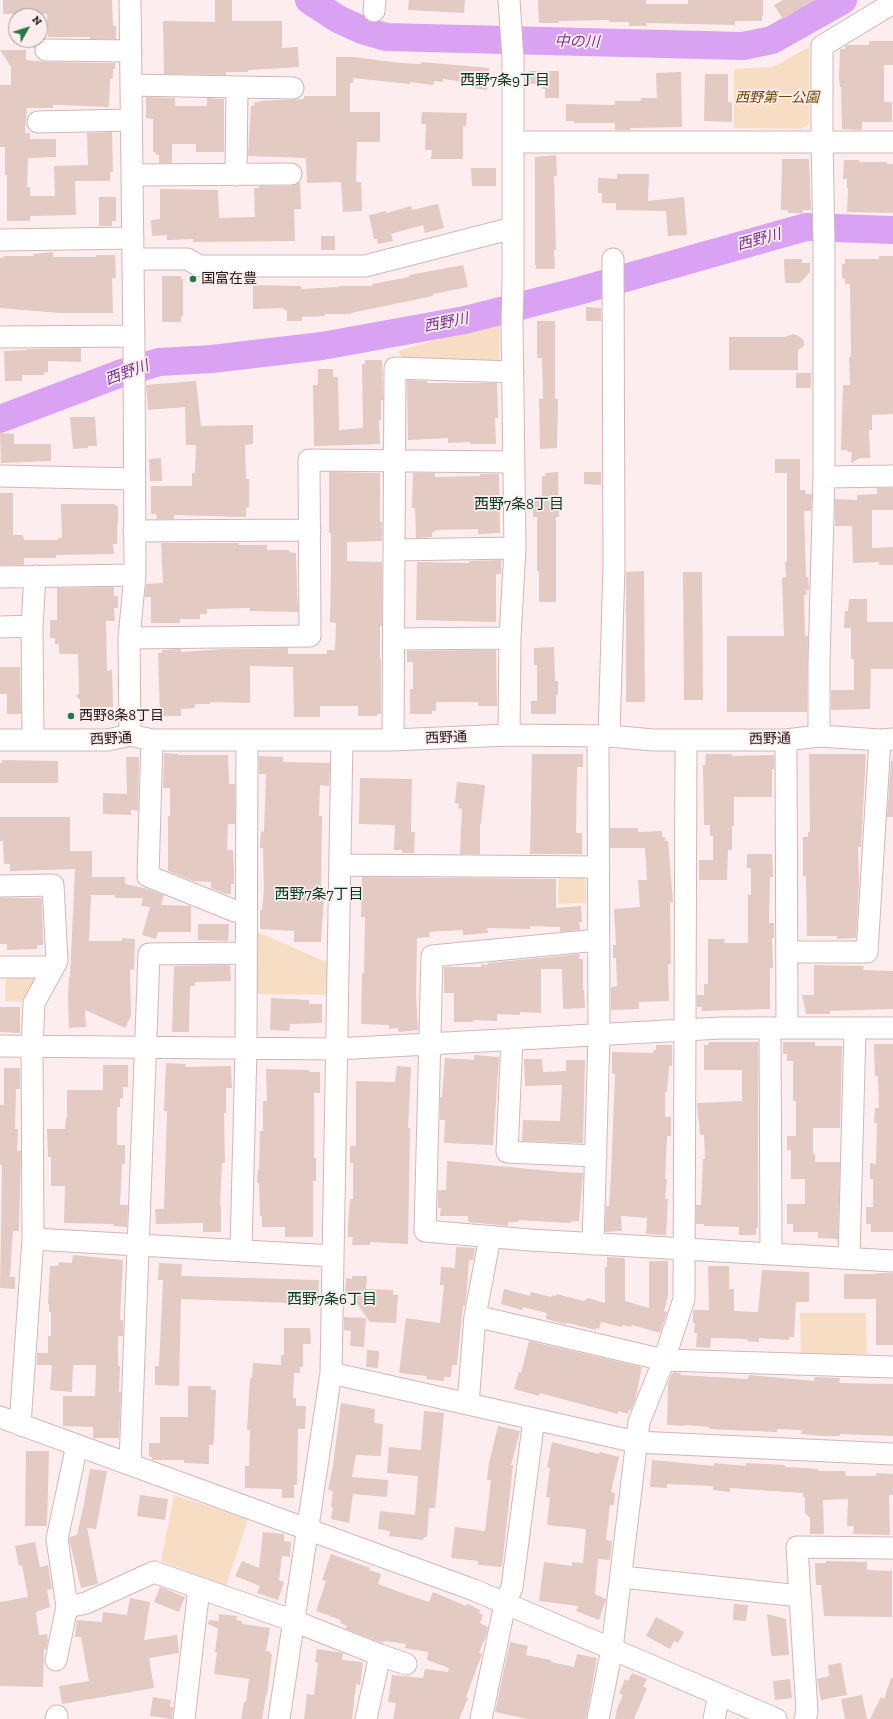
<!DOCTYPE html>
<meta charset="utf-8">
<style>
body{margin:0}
#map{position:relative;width:893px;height:1719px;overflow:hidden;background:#feedee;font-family:"Zilla Slab",serif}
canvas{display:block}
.north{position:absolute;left:8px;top:8px;width:40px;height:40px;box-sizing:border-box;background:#feedee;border:1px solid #a69899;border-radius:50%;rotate:51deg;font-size:11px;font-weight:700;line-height:16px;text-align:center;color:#211819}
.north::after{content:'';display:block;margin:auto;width:14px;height:18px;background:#287746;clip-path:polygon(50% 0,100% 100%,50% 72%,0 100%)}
</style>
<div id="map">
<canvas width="893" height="1719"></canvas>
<div class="north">N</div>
</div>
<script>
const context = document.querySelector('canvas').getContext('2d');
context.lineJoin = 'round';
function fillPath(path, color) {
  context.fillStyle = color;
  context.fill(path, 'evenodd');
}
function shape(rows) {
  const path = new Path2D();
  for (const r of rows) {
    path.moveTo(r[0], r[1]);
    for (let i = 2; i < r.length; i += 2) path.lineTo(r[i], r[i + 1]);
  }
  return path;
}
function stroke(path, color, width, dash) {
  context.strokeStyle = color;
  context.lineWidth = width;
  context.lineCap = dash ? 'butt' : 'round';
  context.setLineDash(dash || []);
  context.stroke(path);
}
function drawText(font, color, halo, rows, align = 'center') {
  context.font = font + ' "Zilla Slab","Noto Sans JP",serif';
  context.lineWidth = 3.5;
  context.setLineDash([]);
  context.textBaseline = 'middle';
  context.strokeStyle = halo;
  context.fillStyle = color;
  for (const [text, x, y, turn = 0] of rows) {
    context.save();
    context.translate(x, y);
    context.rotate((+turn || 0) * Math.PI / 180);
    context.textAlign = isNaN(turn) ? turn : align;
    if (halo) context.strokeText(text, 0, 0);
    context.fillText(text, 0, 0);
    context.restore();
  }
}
fillPath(shape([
 [809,47,809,124,801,129,734,128,734,69,773,67],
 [500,321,499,362,405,363,398,351],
 [559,876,581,876,586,880,586,903,558,904],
 [257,932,328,963,326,995,256,994],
 [32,976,35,979,21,1002,5,1001,6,979],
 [800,1313,866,1313,867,1354,801,1354],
 [174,1495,248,1519,226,1586,161,1561]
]), '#f7ddc3');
stroke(shape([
 [309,0,338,19,362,30,386,37,743,46,772,40,843,0],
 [0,419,119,374,159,362,212,359,322,346,465,320,575,292,806,227,893,230]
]), '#daa2f2', 28);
fillPath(shape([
 [3,0,112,0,113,26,116,26,116,39,90,39,90,37,48,37,47,14,3,14],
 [215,0,232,0,232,21,282,21,282,48,298,47,299,67,248,70,248,72,226,72,226,75,164,74,163,21,215,22],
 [409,0,465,0,464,13,408,10],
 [538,0,646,0,646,4,688,4,688,0,763,0,763,16,762,16,762,21,735,21,735,25,646,23,647,26,629,26,629,22,609,22,609,20,559,21,559,23,539,23],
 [783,0,815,0,783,19,774,5],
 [869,41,893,41,893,65,884,65,884,102,892,102,892,122,862,122,862,130,842,129,841,87,840,87,839,78,840,49,845,49,845,46,847,45,869,45],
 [0,50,26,50,26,60,46,62,115,63,115,69,113,69,113,78,110,79,109,107,61,105,53,105,53,108,27,108,25,133,30,133,30,139,56,139,56,157,28,158,27,187,30,187,30,196,55,196,54,166,88,165,87,133,112,132,113,172,110,172,110,181,75,181,76,215,30,216,30,221,7,221,7,175,5,175,5,147,0,147,0,85,11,85,11,67],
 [336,57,353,57,401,63,421,64,421,62,489,68,487,90,472,88,473,83,443,79,443,82,434,81,433,85,410,82,410,84,353,78,353,83,350,83,350,112,380,112,380,142,357,142,356,182,361,182,362,211,343,212,341,182,307,183,306,158,248,156,251,106,254,106,255,102,260,102,260,101,304,99,304,96,336,96],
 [529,71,559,71,559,98,545,98,545,89,543,89,543,84,529,84],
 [681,72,682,127,630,128,630,130,615,130,615,123,574,123,574,121,566,121,566,104,615,105,615,101,641,101,641,98,657,98,656,73],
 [705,74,728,74,728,102,732,102,732,122,704,121],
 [146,97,175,98,175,106,207,106,207,98,224,99,224,152,196,152,196,144,172,144,172,163,159,163,159,155,156,155,156,152,153,152,153,119,146,118],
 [422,112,467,113,466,126,463,126,463,159,431,159,432,150,425,150,426,124,421,124],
 [556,155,557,176,554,176,556,250,554,250,555,269,536,269,536,265,535,265,535,157],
 [782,159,809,159,811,210,803,210,803,213,788,213,788,210,781,210],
 [844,160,859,160,859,162,887,162,887,164,893,164,893,213,847,212,848,189,847,188,847,179,843,179],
 [471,168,496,168,496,186,472,186],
 [617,174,649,174,648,201,684,197,687,235,668,236,666,211,616,210,616,203,602,203,602,193,598,193,598,178,617,179],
 [300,182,301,209,294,209,295,241,193,242,193,239,167,240,167,235,152,236,151,220,160,219,160,189,218,190,219,218,255,217,254,188,259,188,259,186,291,186],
 [99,197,116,197,116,221,112,221,112,226,99,226],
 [438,204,444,228,425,233,423,225,391,234,393,241,378,244,377,239,374,239,369,215,386,211,387,213,411,206,412,210],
 [321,236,335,236,335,250,321,250],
 [53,252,53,257,96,257,96,255,115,255,116,278,112,278,113,313,60,313,0,308,0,258,4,258,3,256,34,256,33,254],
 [879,256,893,256,893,414,872,415,872,430,869,430,870,458,860,458,851,463,852,452,848,452,847,450,841,450,843,385,850,385,849,357,851,357,850,284,845,284,845,279,842,278,842,264,845,264,845,259,879,259],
 [784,259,802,259,802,263,810,263,810,272,800,283,785,283],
 [463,265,468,287,433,294,433,296,351,313,351,314,325,314,325,316,302,317,302,321,287,321,287,310,284,310,284,308,253,309,253,285,301,286,301,289,339,287,339,286,372,286,372,284,409,277,409,275],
 [162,276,181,276,181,279,183,279,183,316,181,316,181,322,162,322],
 [586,307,601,308,601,321,586,321],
 [537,321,555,321,555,399,558,399,557,448,540,449,539,399,543,399,542,358,537,358],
 [793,334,799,336,804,341,804,346,798,350,798,370,729,370,729,337,785,337],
 [81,348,81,362,48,361,48,372,44,372,44,375,22,375,22,381,5,381,4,351,27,350,26,349],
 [365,360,382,360,383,400,381,400,381,420,379,420,380,444,314,446,313,385,318,385,318,369,333,369,333,377,338,377,339,430,363,428,362,364,365,364],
 [796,373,811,373,811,388,796,388],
 [407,380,427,381,427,383,497,383,498,418,495,418,496,444,470,444,470,442,448,443,448,438,408,440],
 [196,381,201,426,253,425,253,444,245,445,246,479,249,479,249,507,246,508,246,517,174,515,174,519,157,519,156,514,151,514,151,486,192,486,192,473,195,473,196,445,186,445,185,407,148,410,146,385],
 [70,417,95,417,97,446,88,446,88,448,73,449],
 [0,433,14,434,14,444,51,444,51,461,1,463],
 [161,458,162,481,150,481,149,459],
 [775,459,800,459,800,490,805,490,806,494,812,494,811,511,804,511,806,577,808,577,809,590,806,590,807,595,804,595,805,636,808,636,807,712,727,712,727,636,784,636,782,578,786,577,785,562,787,562,787,473,775,473],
 [329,472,380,473,380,522,382,522,382,541,347,542,347,561,382,562,382,626,380,626,380,659,381,659,381,714,377,714,377,716,358,716,358,706,320,706,320,717,294,717,293,667,250,666,250,703,210,702,210,704,195,704,195,708,181,709,181,716,160,716,158,653,162,653,162,650,181,649,181,652,223,649,288,648,288,654,327,654,327,650,335,650,336,623,330,622,331,570,331,533,329,533],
 [558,472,559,517,556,517,556,602,539,602,539,571,537,571,537,517,533,517,533,498,542,498,542,476,546,476,545,473],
 [584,472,601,472,601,485,584,484],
 [413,473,435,473,435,477,480,476,480,474,499,474,500,533,478,534,478,529,435,530,435,532,432,532,432,537,416,538,415,508,412,508],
 [877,488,893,488,893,510,872,510,872,548,893,547,893,565,879,565,879,562,853,563,852,526,835,526,835,499,857,500,857,495,877,494],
 [0,493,13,493,13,535,23,535,24,540,58,540,58,538,62,538,61,504,115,504,115,506,118,506,118,524,117,524,117,544,113,544,114,554,56,555,56,558,24,558,24,565,0,565],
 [161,543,239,543,239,545,267,545,267,550,289,550,289,552,296,553,298,612,250,611,250,608,207,609,207,614,200,614,200,619,180,619,180,623,151,623,151,597,145,597,146,584,163,583],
 [501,560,501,574,496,574,496,622,416,620,417,562,469,563,469,561],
 [644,571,645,702,626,702,626,572],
 [683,572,702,572,703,700,684,700],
 [114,587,114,596,118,596,118,608,114,608,115,621,106,621,107,671,112,670,113,707,95,707,91,712,86,707,80,708,80,700,76,696,79,693,78,654,59,654,59,644,55,644,55,638,50,638,50,620,57,620,57,588],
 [849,599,867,599,867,622,893,622,893,669,871,669,870,709,831,710,831,690,854,690,854,659,851,659,851,628,844,628,845,611,848,611],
 [554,647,555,681,558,681,558,695,556,695,556,714,531,714,531,701,537,701,537,665,534,665,534,648],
 [466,650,496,650,497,706,478,706,478,702,436,702,436,711,432,711,432,714,410,714,410,689,413,689,413,662,407,662,407,651],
 [0,667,20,667,21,714,7,714,7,694,0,694],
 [164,753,178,754,178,755,228,755,229,784,235,784,235,824,228,824,227,850,233,850,234,871,234,884,231,884,231,894,226,894,211,888,211,882,193,881,168,871,168,816,170,816,170,788,163,788],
 [532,754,583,754,583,767,577,767,576,833,582,833,582,854,530,854],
 [706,754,732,754,732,756,774,755,774,769,772,769,772,797,734,797,734,826,732,826,732,850,728,850,727,880,699,880,699,860,713,860,713,836,710,836,710,825,704,825,703,765,705,765],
 [809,754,866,754,861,847,858,847,859,885,856,938,837,939,837,936,807,936,806,876,803,876,803,837,808,837,808,832,810,832],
 [259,756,283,757,283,762,330,763,329,786,320,785,319,816,322,816,321,896,324,896,321,942,294,942,294,931,260,929,260,910,262,910,264,889,263,848,260,848,261,831,264,832,266,774,259,774],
 [126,757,139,757,138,811,131,810,131,815,103,814,103,793,127,794],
 [2,760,58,761,58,783,0,783,0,763,2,763],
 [891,761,893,761,893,817,887,817],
 [360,778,412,779,411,832,415,832,414,853,402,853,402,850,394,850,395,825,359,824],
 [457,782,485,785,481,824,480,824,480,854,460,854,462,809,458,808,459,804,455,803],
 [0,817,70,817,70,851,92,851,92,877,125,877,125,884,148,889,164,895,161,905,191,906,191,932,158,932,156,939,142,935,150,907,141,906,143,898,115,898,115,895,91,895,89,941,122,941,122,938,135,939,134,970,130,969,131,1016,125,1028,85,1010,86,1027,69,1028,68,998,69,977,70,977,75,869,10,871,10,864,4,864,3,841,0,841],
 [610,828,638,828,638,832,662,831,662,837,665,837,665,841,668,841,673,902,670,902,671,964,668,964,669,1001,639,1002,639,1009,611,1010,611,987,617,986,616,958,613,958,613,945,616,945,614,909,640,907,638,880,647,880,645,848,610,848],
 [747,854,772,854,773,877,770,877,769,923,774,923,774,938,772,938,773,968,770,968,770,1009,702,1011,702,1007,697,1007,697,995,704,995,704,984,708,984,708,939,725,939,724,943,748,943,748,895,751,895,751,868,747,868],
 [362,877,556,879,556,908,581,906,582,922,579,922,580,930,560,932,560,927,530,926,530,929,487,928,488,933,463,935,463,930,429,932,430,937,417,938,416,994,418,1030,398,1032,398,1028,389,1029,389,1025,361,1024,362,973,364,973,365,923,365,917,361,917],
 [0,898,42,898,43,945,37,945,37,949,7,950,7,944,0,944],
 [198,924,229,924,228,941,198,940],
 [580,954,579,959,583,959,583,990,584,990,585,1008,563,1009,562,969,541,969,541,1013,520,1012,520,1015,497,1014,497,1021,473,1020,473,1022,454,1022,454,993,444,993,444,967,481,967,481,964,487,965,488,963],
 [230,965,231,981,195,982,195,986,190,986,189,1032,172,1032,174,966],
 [814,965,864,966,863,970,893,971,893,1009,830,1011,830,1014,806,1014,802,995,814,995],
 [271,998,309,1000,309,1004,322,1004,322,1023,290,1024,289,1031,270,1030],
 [0,1007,20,1007,20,1033,0,1032],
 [709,1042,758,1042,758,1228,756,1228,756,1235,739,1235,739,1227,704,1226,704,1224,696,1224,696,1205,701,1205,703,1159,705,1159,704,1135,700,1135,697,1103,742,1101,742,1070,704,1070,704,1045,708,1045],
 [783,1042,815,1042,815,1046,842,1046,840,1128,813,1128,813,1154,815,1154,815,1162,840,1162,838,1239,818,1238,818,1232,793,1232,793,1224,787,1224,787,1204,805,1204,805,1179,791,1179,791,1150,787,1150,787,1136,796,1136,796,1101,793,1101,793,1061,787,1061,787,1054,783,1054],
 [874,1044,893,1044,893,1232,871,1232,871,1224,866,1224,866,1207,873,1207,873,1179,870,1179,870,1163,876,1164,876,1160,877,1123,874,1123,875,1108,879,1108,878,1076,875,1076],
 [656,1045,672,1045,672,1066,669,1066,667,1092,665,1092,665,1117,671,1117,671,1136,667,1136,665,1179,667,1179,665,1199,668,1199,666,1235,646,1234,647,1218,621,1216,622,1231,605,1232,606,1206,609,1206,611,1176,615,1074,612,1073,612,1052,653,1053,653,1050,656,1050],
 [474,1055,499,1057,493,1145,444,1143,445,1120,440,1120,440,1097,442,1097,445,1058,474,1060],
 [524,1059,542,1059,543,1072,566,1071,566,1060,585,1060,583,1143,522,1141,523,1120,560,1121,562,1085,525,1086],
 [166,1063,186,1064,185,1067,231,1066,232,1088,226,1088,226,1113,224,1113,225,1163,222,1163,220,1206,221,1206,221,1232,203,1232,203,1223,156,1224,155,1209,164,1209,167,1111,164,1111],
 [103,1065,128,1065,128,1087,123,1087,123,1099,120,1098,120,1107,117,1107,117,1145,125,1145,125,1164,122,1164,120,1205,128,1205,127,1227,113,1226,114,1224,64,1223,65,1186,51,1186,51,1157,48,1157,47,1129,65,1129,66,1118,67,1118,67,1090,103,1090],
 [397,1066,411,1067,408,1128,410,1128,408,1244,370,1242,370,1245,352,1245,353,1237,348,1237,348,1225,350,1199,353,1199,353,1163,350,1163,350,1146,356,1146,356,1081,395,1082],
 [4,1068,20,1068,20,1089,16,1089,15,1129,18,1129,17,1151,21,1151,19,1231,13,1231,10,1276,2,1276,15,1277,15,1289,0,1288,2,1165,0,1165,0,1105,4,1105],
 [266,1069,309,1070,309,1072,320,1072,320,1093,314,1093,314,1158,316,1158,316,1181,313,1181,313,1237,285,1237,285,1227,262,1227,262,1216,260,1216,259,1183,257,1183,258,1169,259,1170,260,1131,263,1131,263,1101,267,1101],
 [447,1161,561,1172,583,1173,579,1221,571,1221,571,1223,518,1220,518,1222,508,1222,508,1226,468,1222,468,1216,440,1216,441,1208,438,1208,438,1190,446,1190],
 [456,1247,475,1248,473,1260,469,1260,467,1286,465,1306,463,1306,457,1365,452,1365,451,1377,444,1377,444,1381,426,1379,427,1376,399,1373,406,1318,440,1323,444,1285,440,1285,441,1267,455,1268],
 [73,1255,123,1260,120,1320,123,1320,123,1336,118,1336,118,1366,120,1366,119,1392,121,1392,119,1438,93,1438,93,1427,63,1426,63,1396,95,1396,96,1365,73,1365,72,1392,50,1390,52,1365,37,1365,37,1353,48,1353,48,1336,51,1336,51,1312,49,1312,49,1304,48,1304,50,1266,58,1266,59,1262,72,1263],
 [607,1257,625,1258,625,1301,649,1308,649,1261,668,1261,668,1296,664,1311,667,1312,660,1333,632,1325,631,1327,623,1325,622,1327,601,1322,599,1329,596,1328,596,1330,568,1323,565,1324,546,1319,547,1313,523,1307,522,1310,501,1304,504,1289,530,1296,531,1292,551,1297,552,1295,556,1296,556,1294,584,1301,588,1298,605,1303,605,1267,607,1267],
 [159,1263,182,1264,181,1276,319,1280,318,1304,181,1299,179,1386,155,1385,155,1366,159,1366,162,1303,163,1280,158,1280],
 [708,1266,729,1266,729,1289,734,1289,734,1311,758,1312,762,1270,809,1272,809,1302,796,1302,794,1337,789,1337,789,1340,759,1338,759,1342,747,1341,748,1339,716,1338,711,1338,710,1348,696,1347,697,1333,694,1333,695,1323,693,1323,693,1310,709,1310],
 [877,1273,893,1273,893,1345,876,1345,876,1299,844,1299,844,1274,877,1274],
 [352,1276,367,1276,366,1289,393,1290,393,1295,398,1295,396,1323,370,1322,349,1293,345,1293,346,1278,352,1279],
 [344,1317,366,1318,364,1347,350,1346,351,1331,344,1330],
 [284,1328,310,1328,311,1344,303,1344,303,1367,300,1367,300,1373,294,1373,293,1398,296,1398,296,1406,306,1406,305,1429,298,1429,297,1485,294,1485,294,1498,282,1498,282,1489,245,1488,245,1466,249,1466,250,1430,247,1430,250,1378,252,1378,253,1363,281,1365,281,1355,284,1355],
 [529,1341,642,1367,635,1401,631,1410,629,1410,628,1414,618,1411,618,1414,540,1393,539,1396,514,1389,519,1372,521,1373],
 [367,1350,379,1351,378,1368,366,1367],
 [674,1372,681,1373,680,1375,748,1379,749,1375,814,1381,815,1377,840,1378,839,1383,893,1384,893,1436,840,1434,840,1436,822,1436,801,1434,802,1430,777,1429,777,1432,709,1429,709,1427,685,1425,685,1426,667,1425,668,1383,671,1375],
 [188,1386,211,1386,211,1390,216,1390,214,1438,213,1445,209,1445,209,1464,184,1463,184,1460,152,1460,152,1457,149,1457,149,1443,160,1443,160,1417,188,1417],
 [341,1403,375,1409,374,1423,383,1424,381,1456,356,1455,352,1477,388,1480,387,1497,353,1494,349,1523,331,1519,333,1507,331,1507,333,1491,328,1490,333,1465],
 [424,1411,444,1413,435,1508,429,1508,427,1537,424,1537,423,1540,389,1536,390,1531,378,1529,380,1511,415,1515,418,1476,387,1473,389,1447,421,1450],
 [498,1426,520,1431,511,1465,513,1465,502,1567,478,1565,478,1561,451,1558,455,1527,485,1531,491,1480,487,1480,489,1463],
 [552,1442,599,1454,600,1452,619,1457,611,1492,615,1493,614,1505,610,1505,606,1540,612,1541,610,1560,598,1559,595,1594,606,1599,599,1620,576,1611,578,1606,539,1601,544,1562,572,1566,572,1562,583,1563,586,1529,547,1525,550,1497,546,1497,550,1468,547,1467],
 [26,1451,49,1451,47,1526,25,1526],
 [652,1460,714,1466,714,1463,746,1466,746,1463,785,1465,785,1467,819,1469,818,1471,845,1471,846,1476,876,1476,876,1473,893,1474,893,1495,889,1495,890,1535,853,1534,854,1526,847,1526,848,1499,823,1500,824,1534,810,1534,810,1518,805,1513,805,1497,803,1497,803,1493,730,1488,730,1492,713,1490,713,1486,667,1484,667,1488,650,1487],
 [90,1469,107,1471,96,1529,87,1528,98,1584,81,1588,69,1539,70,1537,77,1535,83,1508,83,1509],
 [140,1495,168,1499,165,1520,137,1516],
 [263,1532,284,1534,284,1541,291,1542,290,1557,282,1556,279,1580,284,1582,278,1600,257,1593,260,1586,235,1576,242,1561,259,1568],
 [35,1542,40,1567,48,1565,52,1589,47,1590,50,1607,36,1612,39,1635,47,1634,48,1641,46,1649,44,1649,43,1687,0,1686,0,1602,28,1597,22,1565,19,1566,15,1546],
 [331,1554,370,1568,369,1570,381,1574,378,1584,405,1594,429,1602,433,1592,466,1606,467,1604,480,1610,479,1613,483,1615,480,1623,488,1627,486,1636,479,1653,482,1654,466,1697,468,1698,459,1719,393,1719,396,1703,388,1702,392,1675,423,1678,425,1669,448,1672,449,1668,427,1660,428,1652,405,1648,406,1644,385,1641,384,1642,380,1642,346,1629,347,1626,340,1623,341,1620,316,1611,326,1581,322,1580],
 [826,1561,867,1562,867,1570,892,1571,892,1617,824,1616,821,1585,816,1585,815,1563,826,1563],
 [160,1587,185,1597,179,1612,154,1602],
 [130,1598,150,1602,144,1640,177,1635,179,1653,149,1658,154,1688,62,1704,59,1686,89,1681,81,1637,75,1637,77,1620,102,1622,103,1612,127,1615],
 [734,1604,748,1605,746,1621,733,1620],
 [219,1614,237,1616,236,1620,242,1621,242,1624,270,1628,266,1651,271,1652,270,1654,272,1654,267,1695,266,1695,262,1719,241,1719,244,1702,246,1702,249,1679,214,1674,217,1653,215,1652,218,1629,219,1629,208,1624,209,1620,219,1621],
 [767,1614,786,1619,789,1655,772,1656,771,1654],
 [656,1617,684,1632,678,1643,674,1641,670,1649,646,1636],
 [510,1642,528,1646,526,1655,551,1660,551,1662,574,1667,577,1654,597,1658,586,1719,527,1719,495,1712],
 [317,1649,343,1653,342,1660,363,1662,360,1685,356,1684,352,1719,304,1719,307,1694,314,1695,318,1663,315,1662],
 [841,1663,847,1695,821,1700,817,1679,829,1676,828,1665],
 [632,1673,647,1679,643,1687,647,1688,634,1719,615,1719,617,1709,623,1695,619,1693,625,1679,628,1681],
 [891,1678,893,1678,893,1719,870,1719,881,1697,884,1699],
 [790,1679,792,1698,775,1700,773,1681],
 [862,1695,867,1719,845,1719,841,1699],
 [153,1697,171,1700,170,1707,173,1707,172,1719,150,1716]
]), '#e3cac2');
const minor = shape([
 [509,0,513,59,513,284,512,323,515,548,510,638,509,735],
 [374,11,375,0],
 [46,50,131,51],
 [131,85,293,88],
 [38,122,131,120],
 [513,142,893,142],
 [132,175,291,174],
 [236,175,237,88],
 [0,240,133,238],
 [133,259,187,259,200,266,365,266,513,228],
 [0,337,134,336],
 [0,476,134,479],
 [824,477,893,476],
 [134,531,310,530],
 [394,550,515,548],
 [0,577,135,575],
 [0,627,32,626],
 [129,638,310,636,309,460,514,462],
 [394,639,510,638],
 [130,735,129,638,135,575,134,349,130,0],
 [609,736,614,566,613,259],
 [819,736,819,662,824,477,824,244,822,141,822,46,893,3],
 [33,739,32,626,35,576],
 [0,740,108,740,130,735,152,740,393,740,509,735,609,736,653,740,786,740,819,736,880,740,893,739],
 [152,740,148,876,235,911,246,913],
 [393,740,395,368,513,372],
 [786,740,787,1028],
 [340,865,598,867],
 [0,886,53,885,57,961,34,1003,32,1047,33,1239,20,1425],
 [598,940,432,956,425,1231,530,1240,893,1261],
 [787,952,867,952,880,740],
 [0,967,54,967],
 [770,1028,771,1253],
 [512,1039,507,1152,596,1156],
 [0,1046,336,1049,721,1028,893,1028],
 [33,1239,333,1256],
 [593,1244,599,1035,598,736],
 [241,1251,246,1048,247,740],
 [849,1258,855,1028],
 [475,1316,664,1360,893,1367],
 [331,1373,636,1442,893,1454],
 [468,1404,475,1316,490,1237],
 [0,1417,474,1590,776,1719],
 [130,1464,149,954,245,953],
 [622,1577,800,1596],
 [67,1607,86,1603,154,1572,294,1621,380,1655,406,1664],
 [56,1660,67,1607,57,1539,77,1445],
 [56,1719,57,1716],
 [184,1719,199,1588],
 [279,1719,331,1373,342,740],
 [366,1719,380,1655],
 [481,1719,505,1604,512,1587,534,1419],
 [598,1719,612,1649,639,1422,664,1360,684,1299,686,740],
 [714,1719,719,1695],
 [805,1719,807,1712,797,1547,893,1548]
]);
stroke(minor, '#d1b7b9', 23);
stroke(minor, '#fff', 21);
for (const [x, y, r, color] of [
 [193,279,4,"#287746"],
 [71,716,4,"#287746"]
]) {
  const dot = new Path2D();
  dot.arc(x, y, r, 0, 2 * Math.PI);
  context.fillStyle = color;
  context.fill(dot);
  stroke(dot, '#feedee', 1.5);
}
drawText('italic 14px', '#724604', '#feedee', [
 ["西野第一公園",777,98]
]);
drawText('14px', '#211819', '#feedee', [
 ["国富在豊",201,279],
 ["西野8条8丁目",79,716]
], 'left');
drawText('14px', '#211819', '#feedee', [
 ["西野通",446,738,-2],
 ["西野通",111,739,-3],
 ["西野通",770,739,-1]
]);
drawText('italic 15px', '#763290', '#feedee', [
 ["中の川",577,42,1],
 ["西野川",759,240,-15],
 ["西野川",446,323,-11],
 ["西野川",127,373,-20]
]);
drawText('15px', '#003b1c', '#feedee', [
 ["西野7条9丁目",505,81],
 ["西野7条8丁目",519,505],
 ["西野7条7丁目",319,895],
 ["西野7条6丁目",332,1300]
]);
</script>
